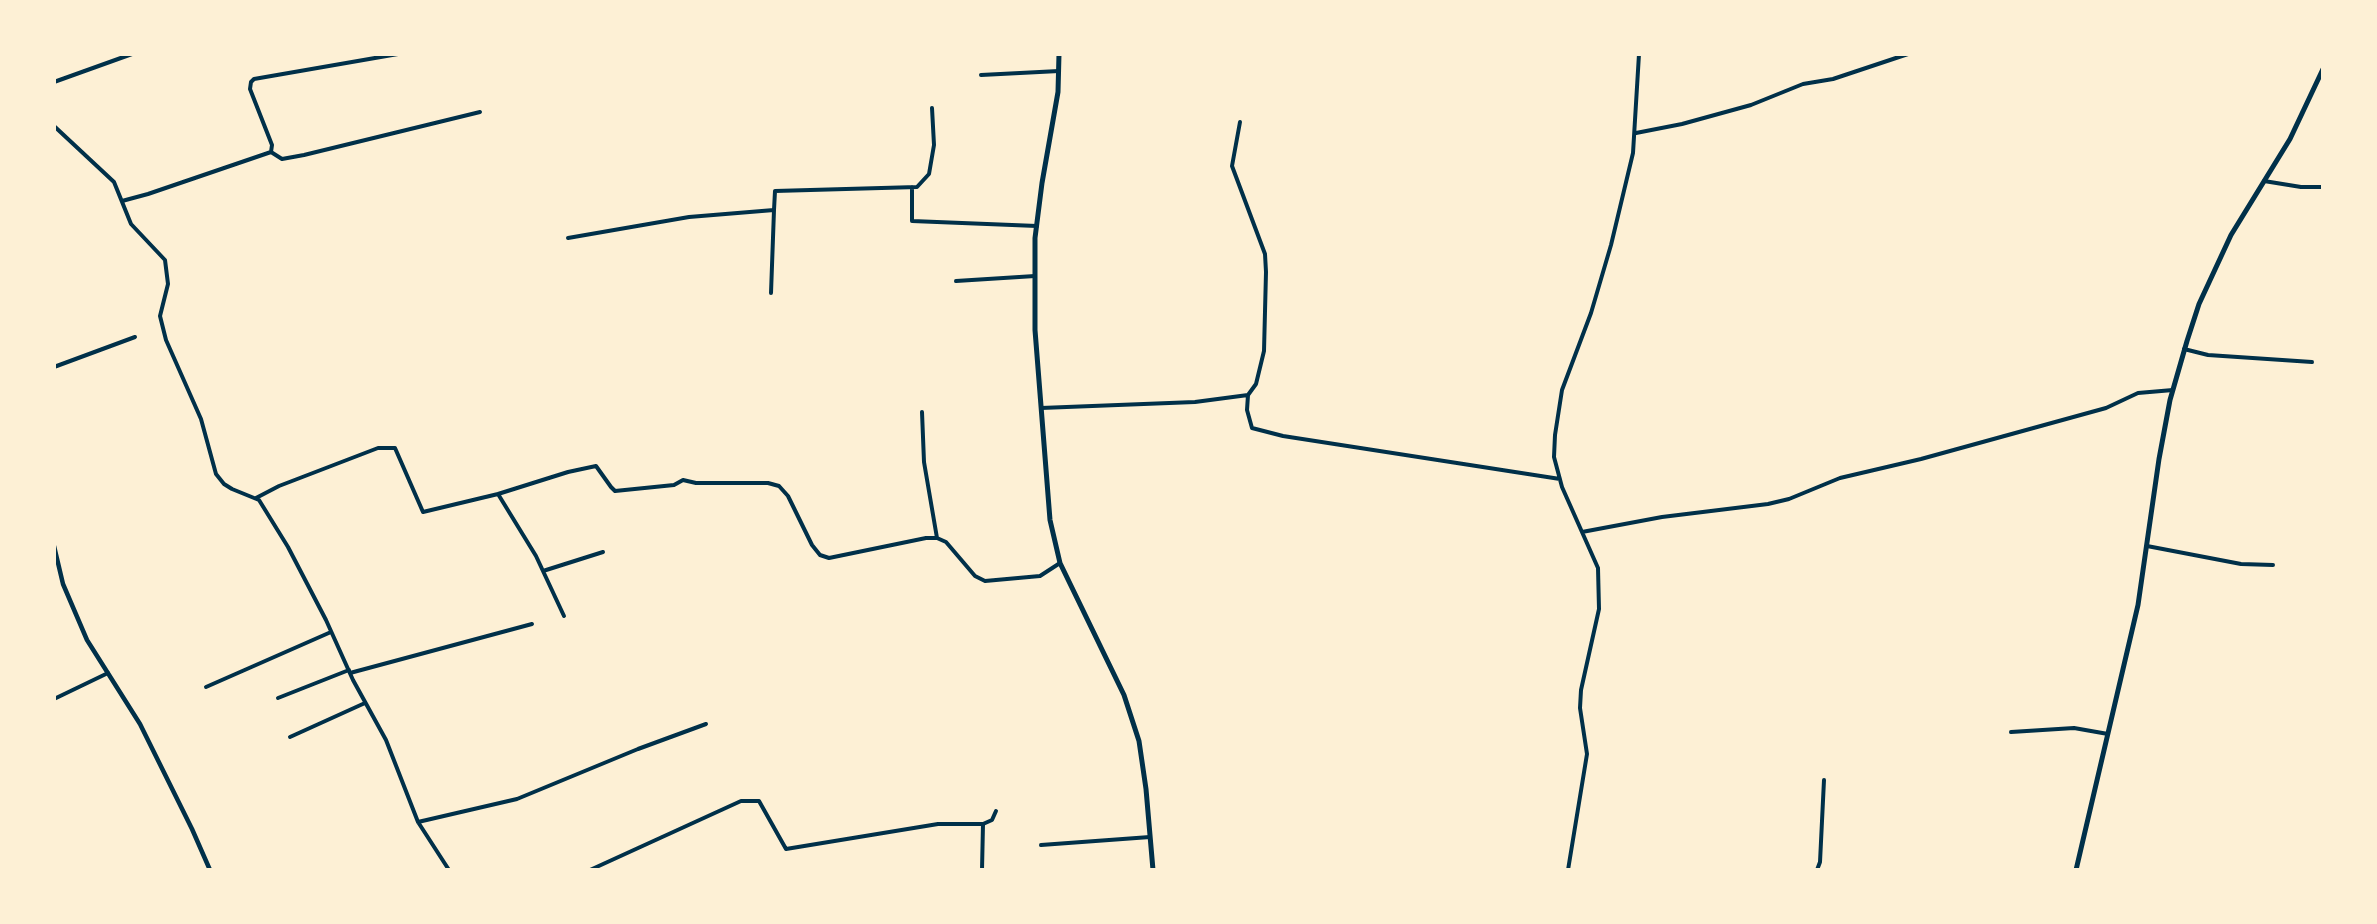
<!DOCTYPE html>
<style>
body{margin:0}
#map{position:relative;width:2377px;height:924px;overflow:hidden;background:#fdf0d5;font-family:"Alegreya Sans",sans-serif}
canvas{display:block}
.frame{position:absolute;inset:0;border:56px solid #fdf0d5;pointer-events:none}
</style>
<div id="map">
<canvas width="2377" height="924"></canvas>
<div class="frame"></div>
</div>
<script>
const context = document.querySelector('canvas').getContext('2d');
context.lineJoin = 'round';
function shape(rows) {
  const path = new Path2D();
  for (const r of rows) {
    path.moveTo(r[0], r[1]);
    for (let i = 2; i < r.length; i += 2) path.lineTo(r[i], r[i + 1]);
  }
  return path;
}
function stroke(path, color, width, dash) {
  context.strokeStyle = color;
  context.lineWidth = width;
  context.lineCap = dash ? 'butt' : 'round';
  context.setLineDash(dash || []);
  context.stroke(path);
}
stroke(shape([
 [981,75,1059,71],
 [54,82,132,54],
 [1240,122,1232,166,1265,254,1266,272,1264,351,1256,384,1248,395,1247,410,1252,428,1283,436,1560,479],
 [54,126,114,182,131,224,165,260,168,284,160,316,166,340,201,419,216,474,224,484,232,489,259,500,288,547,326,620,353,680,386,740,418,822,449,870],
 [1636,133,1682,124,1751,105,1803,84,1833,79,1908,54],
 [271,152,282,159,304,155,480,112],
 [2264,181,2301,187,2323,187],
 [912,187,912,221,1037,226],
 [122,201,148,194,271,152,272,145,250,89,251,82,254,79,398,54],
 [568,238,689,217,774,210,775,191,917,187,929,174,934,145,932,108],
 [956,281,1035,276],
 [771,293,774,210],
 [2184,349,2208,355,2312,362],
 [54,367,135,337],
 [1041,408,1195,402,1248,395],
 [922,412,924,462,937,538],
 [498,494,568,472,596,466,611,487,615,491,674,485,683,480,696,483,768,483,779,486,788,496,812,545,820,555,829,558,926,538,937,538,946,542,975,576,985,581,1040,576,1060,563],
 [256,498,279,486,378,448,395,448,423,512,498,494,536,556,564,616],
 [1582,532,1662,517,1768,504,1789,499,1840,478,1921,459,2106,408,2138,393,2173,390],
 [2147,546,2241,564,2273,565],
 [543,571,603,552],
 [350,673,532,624],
 [206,687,331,632],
 [278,698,349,670],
 [54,699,108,673],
 [2011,732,2074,728,2108,734],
 [290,737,365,703],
 [418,822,517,799,638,749,706,724],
 [1041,845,1150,837],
 [590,870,741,801,759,801,786,849,938,824,983,824,992,820,996,811],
 [982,870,983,824],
 [1568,870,1587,754,1580,708,1581,690,1599,609,1598,568,1562,487,1554,457,1555,435,1562,390,1591,313,1611,245,1633,153,1639,54],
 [1817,870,1820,862,1824,780]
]), '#003049', 4);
stroke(shape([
 [54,546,63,584,87,640,140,724,192,829,210,870]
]), '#003049', 4.5);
stroke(shape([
 [1059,54,1058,92,1042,183,1035,238,1035,330,1050,520,1060,563,1124,695,1139,741,1146,789,1153,870],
 [2076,870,2138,605,2159,459,2170,400,2187,341,2199,304,2231,235,2290,139,2323,69]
]), '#003049', 5);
</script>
